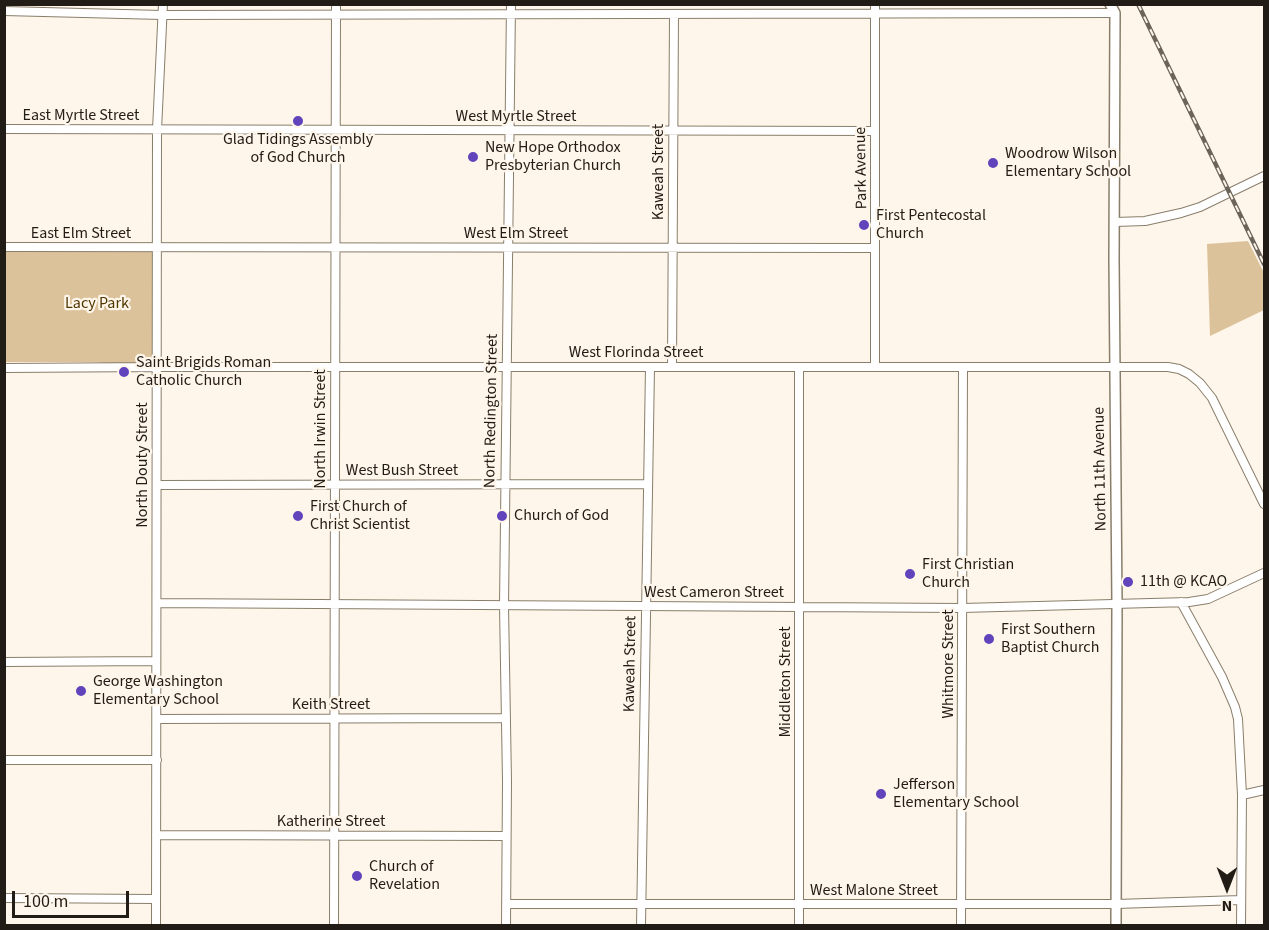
<!DOCTYPE html>
<style>
body{margin:0}
#map{position:relative;width:1269px;height:930px;overflow:hidden;background:#fef6ea;font-family:"Source Sans 3",sans-serif}
canvas{display:block}
.frame{position:absolute;inset:0;border:6px solid #211c15;pointer-events:none}
.north{position:absolute;left:1197px;top:858px;width:60px;height:60px;-webkit-text-stroke:4px #fef6ea;paint-order:stroke;rotate:180deg;font-size:16px;font-weight:700;line-height:24px;text-align:center;color:#211c15}
.north::after{content:'';display:block;margin:auto;width:21px;height:27px;background:#211c15;clip-path:polygon(50% 0,100% 100%,50% 72%,0 100%)}
.scale{position:absolute;left:12px;top:891px;width:117px;height:27px;box-sizing:border-box;border:3px solid #211c15;border-top:0;padding-left:8px;font-size:18px;line-height:21px;white-space:nowrap;color:#211c15;-webkit-text-stroke:4px #fef6ea;paint-order:stroke}
</style>
<div id="map">
<canvas width="1269" height="930"></canvas>
<div class="frame"></div>
<div class="north">N</div>
<div class="scale">100 m</div>
</div>
<script>
const context = document.querySelector('canvas').getContext('2d');
context.lineJoin = 'round';
function fillPath(path, color) {
  context.fillStyle = color;
  context.fill(path, 'evenodd');
}
function shape(rows) {
  const path = new Path2D();
  for (const r of rows) {
    path.moveTo(r[0], r[1]);
    for (let i = 2; i < r.length; i += 2) path.lineTo(r[i], r[i + 1]);
  }
  return path;
}
function stroke(path, color, width, dash) {
  context.strokeStyle = color;
  context.lineWidth = width;
  context.lineCap = dash ? 'butt' : 'round';
  context.setLineDash(dash || []);
  context.stroke(path);
}
function drawText(font, color, halo, rows, align = 'center') {
  context.font = font + ' "Source Sans 3",sans-serif';
  context.lineWidth = 4.5;
  context.setLineDash([]);
  context.textBaseline = 'middle';
  context.strokeStyle = halo;
  context.fillStyle = color;
  for (const [text, x, y, turn = 0] of rows) {
    context.save();
    context.translate(x, y);
    context.rotate((+turn || 0) * Math.PI / 180);
    context.textAlign = isNaN(turn) ? turn : align;
    if (halo) context.strokeText(text, 0, 0);
    context.fillText(text, 0, 0);
    context.restore();
  }
}
fillPath(shape([
 [1248,241,1264,273,1264,310,1210,336,1207,244],
 [5,247,157,247,157,367,93,362,5,362]
]), '#dcc29a');
const minor = shape([
 [4,11,162,15,1115,13],
 [4,129,874,131],
 [1115,222,1145,221,1181,213,1200,207,1264,176],
 [4,247,875,248],
 [672,367,674,14],
 [875,367,875,4],
 [4,368,157,367,1168,367,1179,369,1189,374,1200,383,1212,398,1264,504],
 [157,485,648,484],
 [1181,602,1222,677,1235,707,1238,719,1242,795,1241,926],
 [157,603,962,608,1189,602,1208,599,1264,573],
 [4,662,156,661],
 [157,719,506,718],
 [4,760,157,760],
 [1242,795,1264,790],
 [156,835,506,836],
 [4,898,156,899],
 [506,904,1116,904,1241,900],
 [156,926,157,130,163,4],
 [334,926,336,4],
 [506,926,507,781,504,606,511,4],
 [641,926,650,367],
 [799,926,799,367],
 [961,926,963,367]
]);
const major = shape([
 [1110,4,1115,13,1114,259,1117,604,1116,926]
]);
stroke(minor, '#8a7e6b', 10);
stroke(major, '#8a7e6b', 12);
stroke(minor, '#fff', 8);
stroke(major, '#fff', 9);
const rail = shape([
 [1138,4,1264,264]
]);
stroke(rail, '#6a645b', 4.5);
stroke(rail, '#fef6ea', 2, [7]);
for (const [x, y, r, color] of [
 [298,121,6,"#6144bc"],
 [473,157,6,"#6144bc"],
 [993,163,6,"#6144bc"],
 [864,225,6,"#6144bc"],
 [124,372,6,"#6144bc"],
 [298,516,6,"#6144bc"],
 [502,516,6,"#6144bc"],
 [910,574,6,"#6144bc"],
 [1128,582,6,"#6144bc"],
 [989,639,6,"#6144bc"],
 [81,691,6,"#6144bc"],
 [881,794,6,"#6144bc"],
 [357,876,6,"#6144bc"]
]) {
  const dot = new Path2D();
  dot.arc(x, y, r, 0, 2 * Math.PI);
  context.fillStyle = color;
  context.fill(dot);
  stroke(dot, '#fef6ea', 2);
}
drawText('16px', '#211c15', '#fef6ea', [
 ["East Myrtle Street",81,116],
 ["West Myrtle Street",516,117],
 ["Park Avenue",862,168,-91],
 ["Kaweah Street",659,172,-90],
 ["East Elm Street",81,234],
 ["West Elm Street",516,234],
 ["West Florinda Street",636,353],
 ["North Redington Street",492,411,-89],
 ["North Irwin Street",321,429,-90],
 ["North Douty Street",143,465,-90],
 ["North 11th Avenue",1101,469,-91],
 ["West Bush Street",402,471],
 ["West Cameron Street",714,593],
 ["Kaweah Street",631,664,-89],
 ["Whitmore Street",949,664,-90],
 ["Middleton Street",786,682,-90],
 ["Keith Street",331,705],
 ["Katherine Street",331,822],
 ["West Malone Street",874,891]
]);
drawText('16px', '#211c15', '#fef6ea', [
 ["Glad Tidings Assembly",298,140,"center"],
 ["of God Church",298,158,"center"],
 ["New Hope Orthodox",485,148],
 ["Presbyterian Church",485,166],
 ["Woodrow Wilson",1005,154],
 ["Elementary School",1005,172],
 ["First Pentecostal",876,216],
 ["Church",876,234],
 ["Saint Brigids Roman",136,363],
 ["Catholic Church",136,381],
 ["First Church of",310,507],
 ["Christ Scientist",310,525],
 ["Church of God",514,516],
 ["First Christian",922,565],
 ["Church",922,583],
 ["11th @ KCAO",1140,582],
 ["First Southern",1001,630],
 ["Baptist Church",1001,648],
 ["George Washington",93,682],
 ["Elementary School",93,700],
 ["Jefferson",893,785],
 ["Elementary School",893,803],
 ["Church of",369,867],
 ["Revelation",369,885]
], 'left');
drawText('16px', '#503701', '#fef6ea', [
 ["Lacy Park",97,304]
]);
</script>
